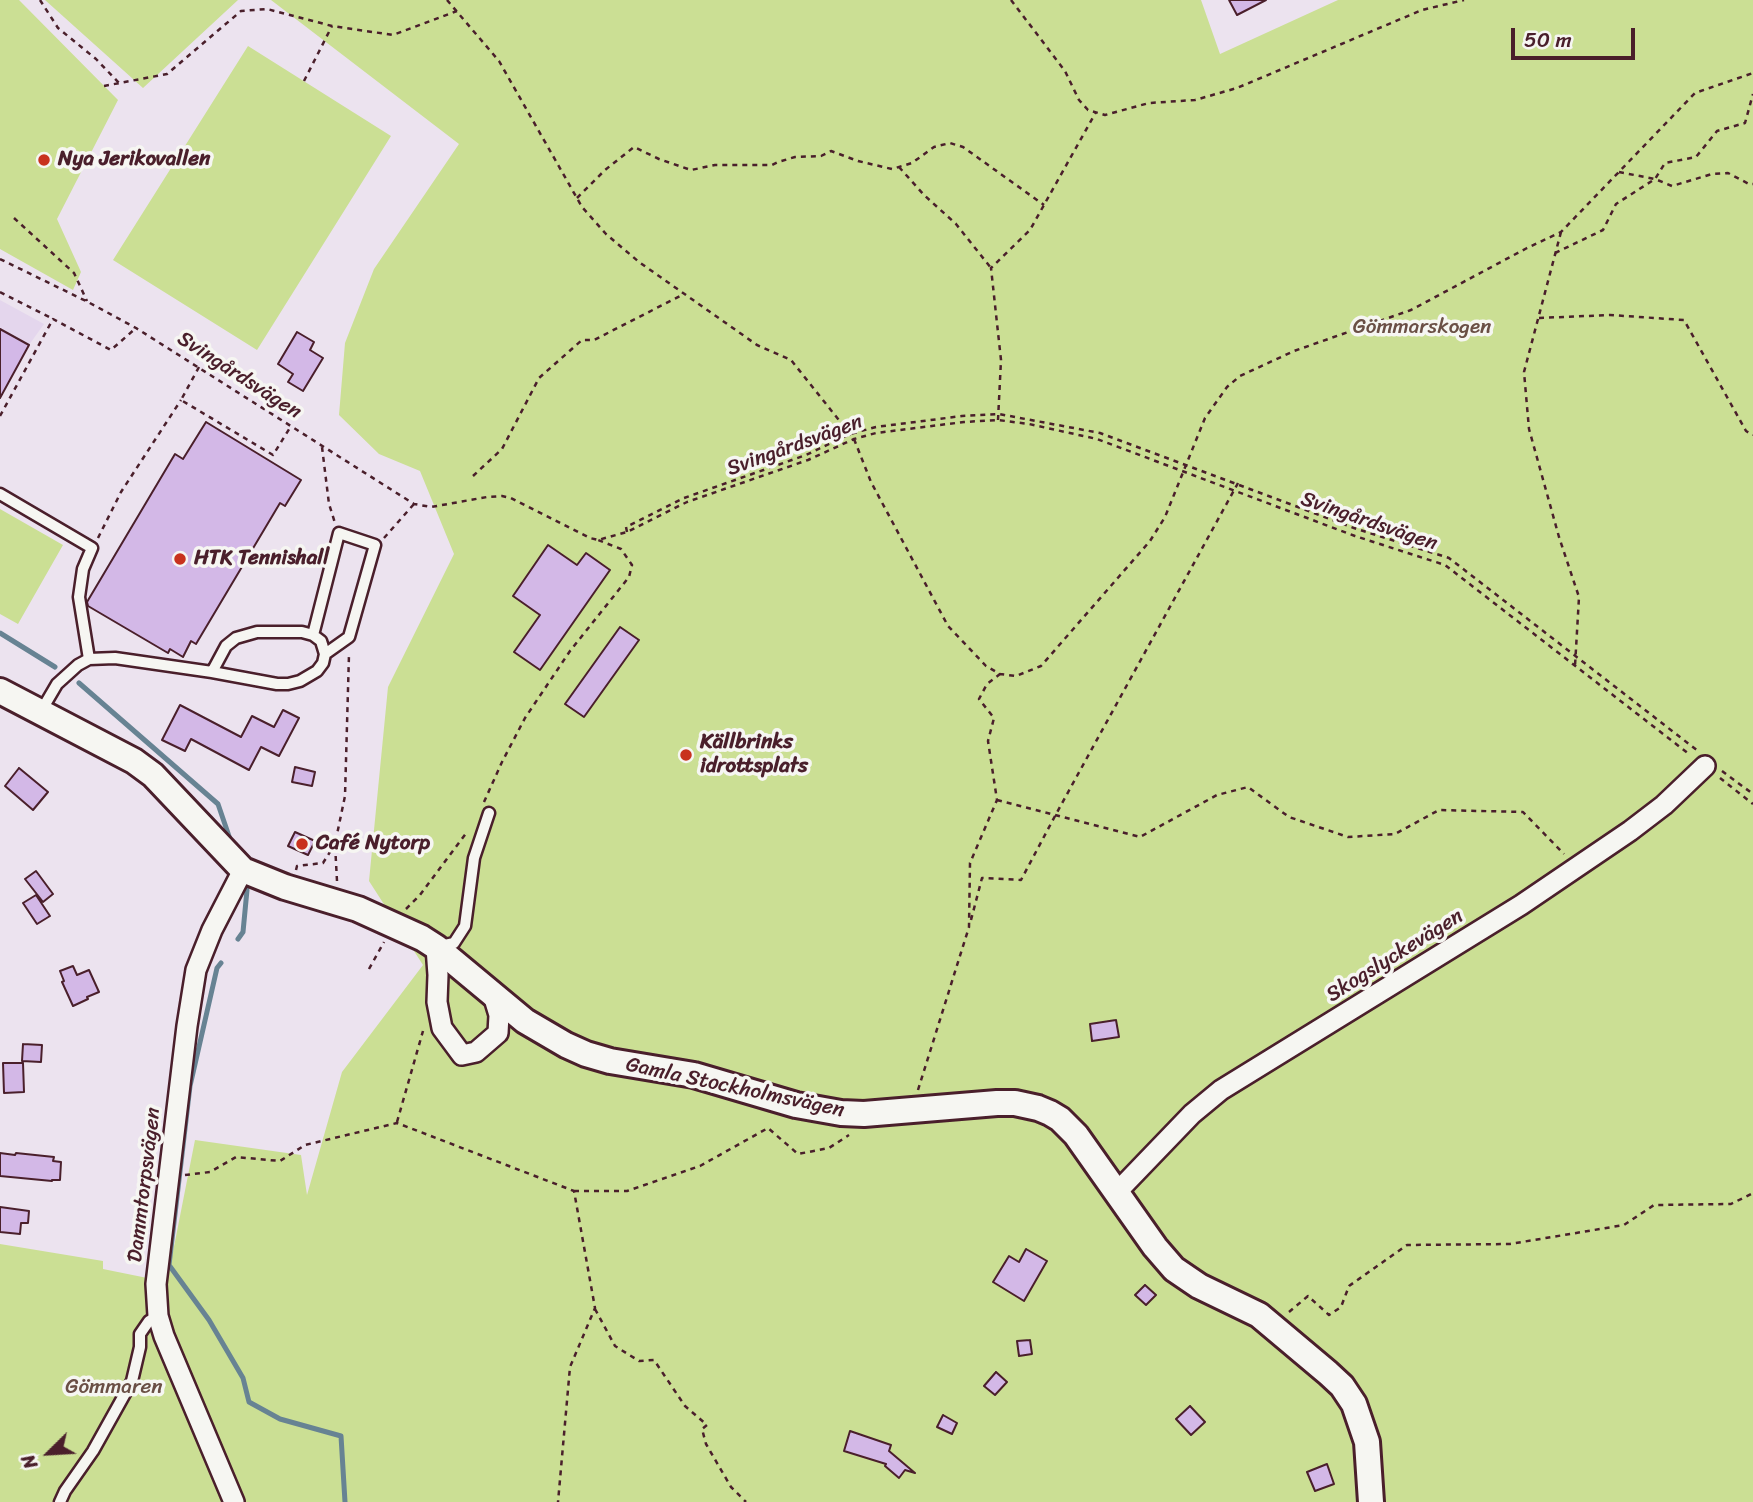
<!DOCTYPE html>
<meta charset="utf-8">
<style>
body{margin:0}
#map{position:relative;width:1753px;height:1502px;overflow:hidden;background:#ece3ef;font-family:Sriracha,sans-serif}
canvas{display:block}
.north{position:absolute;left:14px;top:1418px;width:70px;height:70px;-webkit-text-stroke:5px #f6f6f2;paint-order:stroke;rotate:246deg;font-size:19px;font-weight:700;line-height:28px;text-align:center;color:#4a1f2b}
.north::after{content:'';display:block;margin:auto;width:24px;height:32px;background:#4a1f2b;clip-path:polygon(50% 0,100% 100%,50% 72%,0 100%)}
.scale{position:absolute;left:1511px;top:28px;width:124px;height:32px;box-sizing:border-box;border:4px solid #4a1f2b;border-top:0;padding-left:9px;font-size:21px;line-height:24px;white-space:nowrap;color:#4a1f2b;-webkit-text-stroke:5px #f6f6f2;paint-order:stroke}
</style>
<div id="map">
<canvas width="1753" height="1502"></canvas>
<div class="north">N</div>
<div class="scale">50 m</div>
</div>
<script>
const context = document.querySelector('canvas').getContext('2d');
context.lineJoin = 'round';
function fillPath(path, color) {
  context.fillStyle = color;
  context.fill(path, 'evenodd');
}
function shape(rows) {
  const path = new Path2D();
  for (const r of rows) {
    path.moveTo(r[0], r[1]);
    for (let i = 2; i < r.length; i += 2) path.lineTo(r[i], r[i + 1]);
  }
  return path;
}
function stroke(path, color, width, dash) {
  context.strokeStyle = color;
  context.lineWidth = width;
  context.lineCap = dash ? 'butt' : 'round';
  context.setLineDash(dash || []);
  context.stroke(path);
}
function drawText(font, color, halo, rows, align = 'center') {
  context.font = font + ' Sriracha,sans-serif';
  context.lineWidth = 7;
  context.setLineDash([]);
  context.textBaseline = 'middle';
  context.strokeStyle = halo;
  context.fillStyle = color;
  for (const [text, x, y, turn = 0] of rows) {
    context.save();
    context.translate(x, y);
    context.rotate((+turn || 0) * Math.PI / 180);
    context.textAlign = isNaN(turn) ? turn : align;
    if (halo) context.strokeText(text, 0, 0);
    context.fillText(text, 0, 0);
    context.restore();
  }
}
fillPath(shape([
 [0,300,44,324,29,345,0,399]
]), '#e4d6ed');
fillPath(shape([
 [0,0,19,0,118,100,57,219,81,272,73,290,0,249],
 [45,0,238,0,143,88],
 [271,0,1201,0,1220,54,1338,0,1753,0,1753,1502,0,1502,0,1244,103,1261,103,1269,167,1282,195,1140,301,1155,307,1195,342,1072,423,965,369,881,388,687,454,554,420,471,379,454,339,415,345,343,374,269,459,144],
 [248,46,391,136,257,350,113,260],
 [0,509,63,545,18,624,0,614]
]), '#cbdf94');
stroke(shape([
 [0,633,55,667],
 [79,683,218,804,232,845],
 [238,939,243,932,247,890],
 [221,963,217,968,190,1086,169,1265,209,1320,243,1378,249,1402,280,1419,341,1436,345,1502]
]), '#678393', 5);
const building = shape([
 [1229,0,1266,0,1237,15,1229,0],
 [0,329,29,345,0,398,0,329],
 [297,332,314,342,310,350,323,358,303,391,288,382,293,374,278,364,297,332],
 [206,422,301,480,285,506,280,503,196,644,191,641,183,657,170,649,168,653,88,606,87,602,175,454,183,459,206,422],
 [548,545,577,565,586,553,610,570,540,670,514,652,540,615,513,596,548,545],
 [620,627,639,640,584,717,565,704,620,627],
 [180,705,241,737,252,716,274,727,283,710,299,718,279,756,261,747,249,770,191,739,185,751,162,740,180,705],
 [295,767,315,772,312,786,292,782,295,767],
 [19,768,48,792,33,810,5,786,19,768],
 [295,832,315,841,308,855,288,846,295,832],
 [36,871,53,894,43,902,25,879,36,871],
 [36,895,50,916,37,924,23,903,36,895],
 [73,966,77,975,89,970,99,992,87,997,88,999,73,1006,62,982,64,981,60,971,73,966],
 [1116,1020,1119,1037,1092,1041,1090,1024,1116,1020],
 [23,1044,42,1045,41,1062,22,1061,23,1044],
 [3,1063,23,1063,24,1092,4,1093,3,1063],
 [0,1153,15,1155,16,1153,54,1157,53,1161,61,1162,60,1180,52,1180,52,1181,0,1176,0,1153],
 [0,1207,29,1211,28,1223,21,1223,20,1234,0,1232,0,1207],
 [1026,1249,1047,1261,1024,1301,993,1282,1009,1256,1019,1262,1026,1249],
 [1145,1285,1156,1295,1146,1305,1135,1295,1145,1285],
 [1030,1340,1032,1354,1019,1356,1017,1341,1030,1340],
 [996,1372,1007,1382,995,1395,984,1386,996,1372],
 [1190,1406,1205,1422,1191,1435,1176,1419,1190,1406],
 [943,1415,957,1423,952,1434,937,1427,943,1415],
 [850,1431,891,1445,889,1451,915,1473,905,1470,899,1478,885,1466,886,1464,844,1451,850,1431],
 [1327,1464,1334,1484,1315,1491,1307,1472,1327,1464]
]);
fillPath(building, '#d3b8e7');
stroke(building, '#4a1f2b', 2);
const service = shape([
 [0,494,92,548,83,569,79,597,89,659],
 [313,635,339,533,375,545,349,637,325,654],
 [40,713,57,684,78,665,89,659,115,658,212,672,277,684,288,684,300,681,317,671,323,663,325,654,321,641,313,635,302,632,257,632,236,638,226,646,212,672],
 [440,946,454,943,465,926,474,858,489,813],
 [60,1502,65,1491,93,1451,132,1381,140,1347,140,1334,149,1321,158,1316]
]);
const minor = shape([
 [436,947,438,975,437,1002,442,1028,462,1055,476,1052,498,1033,499,1015,493,995],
 [1117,1192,1192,1114,1221,1090,1521,905,1630,831,1664,805,1705,766],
 [234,1502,164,1336,158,1316,156,1284,187,1026,196,970,212,930,243,870]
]);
const tertiary = shape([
 [0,691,134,761,153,775,243,870,285,887,358,909,422,938,436,947,525,1021,566,1045,586,1054,610,1061,694,1075,796,1105,841,1113,864,1114,997,1103,1015,1103,1038,1108,1050,1113,1060,1119,1076,1135,1155,1247,1174,1269,1199,1286,1259,1315,1328,1373,1342,1386,1354,1404,1367,1442,1371,1502]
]);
stroke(service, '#4a1f2b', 15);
stroke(minor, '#4a1f2b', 24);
stroke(tertiary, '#4a1f2b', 30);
stroke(shape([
 [40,0,58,28,96,59,119,83],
 [447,0,499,61,582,207,606,234,639,262,757,345,791,360,854,439,871,482,948,626,986,666,1000,674,1016,676,1041,666,1150,541,1165,517,1205,418,1227,387,1240,376,1294,351,1411,310,1527,248,1561,232,1695,93,1753,73],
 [1011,0,1065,71,1079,100,1088,110,1105,115,1149,103,1195,100,1237,88,1422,10,1464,0],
 [304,81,332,26],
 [104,86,167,74,241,11,267,9,332,26,393,35,457,11],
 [899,167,924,195,956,224,991,268],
 [1619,172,1655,179,1672,186,1712,174,1728,173,1749,184,1753,184],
 [577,198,605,170,634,147,659,159,691,170,715,165,772,165,778,162,795,157,821,156,831,151,858,161,892,169,912,163,934,147,950,143,963,147,1044,205],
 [14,218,74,273,87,301],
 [1561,232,1524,372,1529,429,1559,537,1579,597,1575,666],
 [1555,253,1603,230,1616,204,1655,179,1665,163,1696,157,1717,131,1745,123,1753,94],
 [0,259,88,302,136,328,414,504,431,507,487,497,502,496,511,498,590,538,598,540,627,532,687,502,808,460,854,439,876,433,964,422,998,420,1029,424,1097,439,1355,536,1445,565,1689,754],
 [0,292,53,319],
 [1539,318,1610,315,1684,320,1746,431,1753,435],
 [199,367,181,400,273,455,291,426],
 [0,416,53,319,111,350,136,328],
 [998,420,1001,360,991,268,1030,230,1096,112],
 [322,447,329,504,335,523],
 [473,476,502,449,539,378,582,340,594,340,684,294],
 [627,532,626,527,684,498,806,455,850,434,876,427,962,416,999,414,1100,433,1354,528,1449,558,1698,751],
 [98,538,121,492,181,400],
 [384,538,414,504],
 [1722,771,1753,794],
 [1720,778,1753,804],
 [997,800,1140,837,1217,795,1248,787,1289,817,1348,837,1395,834,1439,810,1523,812,1564,854],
 [484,802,502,762,525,718,570,651,629,577,632,565,621,549,598,540],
 [296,870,297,866,323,863,335,844],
 [337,881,335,844,345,796,349,654],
 [406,909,420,895,467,832],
 [971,920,982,878,1021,880,1055,816,1238,483],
 [369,969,384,942],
 [918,1090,969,927,970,863,997,800,988,741,994,718,979,699,987,684,1000,674],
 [397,1122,423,1031],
 [185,1175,210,1172,236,1157,280,1161,305,1145,397,1123,574,1191,595,1308,570,1367,558,1502],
 [574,1191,627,1191,700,1166,768,1128,798,1154,829,1148,849,1135],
 [595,1309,615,1346,639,1361,654,1360,685,1406,707,1425,702,1429,706,1444,731,1487,746,1502],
 [1289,1312,1308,1296,1329,1315,1341,1307,1349,1286,1407,1245,1510,1244,1624,1225,1654,1205,1731,1204,1753,1193]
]), '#4a1f2b', 2.5, [5, 5]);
stroke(service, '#f6f6f2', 10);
stroke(minor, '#f6f6f2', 19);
stroke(tertiary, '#f6f6f2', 24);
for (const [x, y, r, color] of [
 [44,160,7,"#c8321e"],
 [180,559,7,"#c8321e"],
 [686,755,7,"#c8321e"],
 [302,844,7,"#c8321e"]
]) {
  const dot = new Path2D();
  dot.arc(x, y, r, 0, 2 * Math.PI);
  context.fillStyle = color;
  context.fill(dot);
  stroke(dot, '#f6f6f2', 2.5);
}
drawText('bold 21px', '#4a1f2b', '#f6f6f2', [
 ["Nya Jerikovallen",58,160],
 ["HTK Tennishall",194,559],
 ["Källbrinks",700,743],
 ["idrottsplats",700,767],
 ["Café Nytorp",316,844]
], 'left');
drawText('21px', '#6a4f45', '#f6f6f2', [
 ["Gömmarskogen",1422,328],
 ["Gömmaren",114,1388]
]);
drawText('21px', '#4a1f2b', '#f6f6f2', [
 ["Svingårdsvägen",239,376,33],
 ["Svingårdsvägen",795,446,-20],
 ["Svingårdsvägen",1369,522,19],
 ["Skogslyckevägen",1395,956,-32],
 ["Gamla Stockholmsvägen",735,1088,12],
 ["Dammtorpsvägen",145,1185,-83]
]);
</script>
